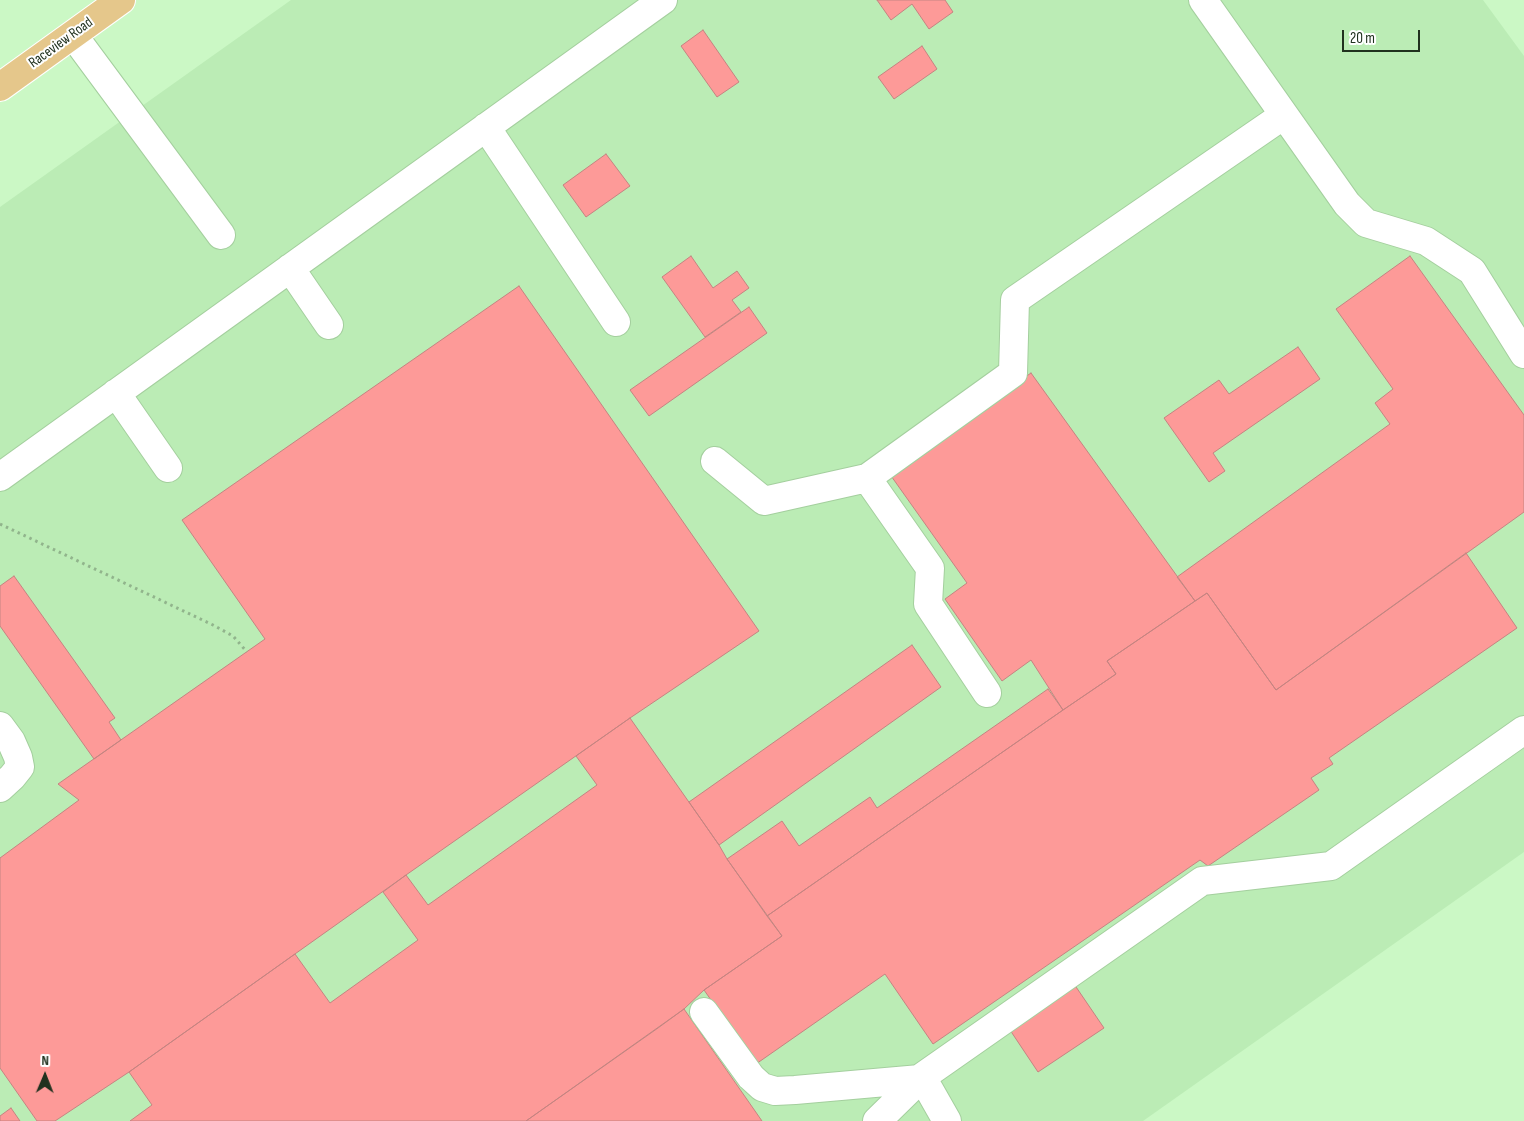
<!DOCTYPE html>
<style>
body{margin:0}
#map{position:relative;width:1524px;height:1121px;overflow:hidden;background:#cbf8c5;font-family:"Sofia Sans Condensed",sans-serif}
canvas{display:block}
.north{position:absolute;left:20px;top:1051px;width:50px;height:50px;-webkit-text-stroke:4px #fff;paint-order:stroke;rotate:1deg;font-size:14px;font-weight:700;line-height:20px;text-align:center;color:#20311e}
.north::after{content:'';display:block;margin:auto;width:18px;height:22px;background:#20311e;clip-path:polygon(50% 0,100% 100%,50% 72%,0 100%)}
.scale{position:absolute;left:1342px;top:30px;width:78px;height:22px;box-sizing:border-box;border:2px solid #20311e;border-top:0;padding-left:6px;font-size:15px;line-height:18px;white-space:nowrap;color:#20311e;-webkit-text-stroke:4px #fff;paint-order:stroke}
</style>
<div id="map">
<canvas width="1524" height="1121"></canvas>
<div class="north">N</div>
<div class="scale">20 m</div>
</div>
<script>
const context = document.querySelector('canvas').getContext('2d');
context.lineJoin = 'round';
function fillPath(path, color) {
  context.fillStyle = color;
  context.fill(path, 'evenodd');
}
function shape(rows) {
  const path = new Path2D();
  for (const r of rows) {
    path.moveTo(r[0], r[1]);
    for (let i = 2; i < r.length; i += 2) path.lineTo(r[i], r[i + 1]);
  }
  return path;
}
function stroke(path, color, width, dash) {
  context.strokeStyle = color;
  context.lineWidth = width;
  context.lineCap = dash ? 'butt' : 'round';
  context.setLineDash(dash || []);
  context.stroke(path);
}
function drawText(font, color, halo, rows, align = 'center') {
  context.font = font + ' "Sofia Sans Condensed",sans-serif';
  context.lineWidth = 4;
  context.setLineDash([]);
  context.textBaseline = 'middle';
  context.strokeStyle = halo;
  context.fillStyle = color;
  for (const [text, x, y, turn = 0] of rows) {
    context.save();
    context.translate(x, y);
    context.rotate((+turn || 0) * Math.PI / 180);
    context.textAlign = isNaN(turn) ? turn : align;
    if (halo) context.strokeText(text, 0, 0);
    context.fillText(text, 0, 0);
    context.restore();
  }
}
fillPath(shape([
 [291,0,1483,0,1524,56,1524,852,1143,1121,0,1121,0,207]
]), '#bbecb5');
const building = shape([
 [877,0,945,0,953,12,929,29,912,4,891,20,877,0],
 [703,30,739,82,717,97,681,46,703,30],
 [922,46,937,69,894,99,878,77,922,46],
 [606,154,630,186,586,217,563,185,606,154],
 [691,256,713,288,737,271,749,288,732,300,741,312,705,337,662,277,691,256],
 [1410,256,1524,415,1524,512,1276,690,1207,593,1195,601,1177,577,1390,424,1375,403,1393,389,1336,309,1410,256],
 [519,286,759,631,630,718,406,875,129,1072,55,1121,37,1121,0,1068,0,858,79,800,58,784,265,639,182,520,519,286],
 [749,307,767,333,649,416,630,390,749,307],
 [1298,347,1320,379,1213,453,1225,471,1209,482,1164,418,1219,380,1229,394,1298,347],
 [1031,373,1195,601,1107,661,1116,674,1063,710,1031,660,1002,681,945,599,967,583,889,473,1031,373],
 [1466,553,1517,628,1329,758,1333,764,1311,778,1319,790,1208,866,1200,860,933,1044,885,974,756,1064,704,990,782,936,767,916,1063,710,1116,674,1107,661,1207,593,1276,690,1466,553],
 [14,576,115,718,109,722,121,740,94,759,0,626,0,586,14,576],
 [912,645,941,687,719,845,689,802,912,645],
 [1048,689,1063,710,767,916,727,859,782,821,799,846,870,797,877,808,1048,689],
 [630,718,719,845,727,859,782,936,704,990,684,1009,526,1121,130,1121,152,1105,129,1072,295,954,330,1003,418,940,383,892,406,875,428,905,597,785,576,756,630,718],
 [1072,981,1104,1028,1038,1072,1006,1024,1072,981],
 [684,1009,762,1121,526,1121,658,1028,684,1009],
 [11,1108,20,1121,0,1121,0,1116,11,1108]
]);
fillPath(building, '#fd9a98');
stroke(building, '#c58481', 1);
const minor = shape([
 [1203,0,1347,204,1366,223,1426,241,1472,271,1524,354],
 [73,35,221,235],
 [486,127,616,322],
 [290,268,329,325],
 [116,393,168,468],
 [715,461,764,501,867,478],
 [0,477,663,0],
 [987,693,928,604,930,568,867,478,1013,373,1015,300,1284,115],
 [0,726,11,741,18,757,20,767,12,777,0,788],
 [704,1012,751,1077,762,1087,775,1091,795,1090,920,1079],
 [877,1121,922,1077],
 [947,1121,922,1077,1202,881,1331,866,1524,730]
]);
const major = shape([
 [0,87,121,0]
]);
stroke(minor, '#a4cf9e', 30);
stroke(major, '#fff', 30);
stroke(shape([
 [0,524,213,625,233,636,247,652]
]), '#91b48c', 3, [2.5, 4]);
stroke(minor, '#fff', 28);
stroke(major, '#e5c78b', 28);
drawText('15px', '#20311e', '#fff', [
 ["Raceview Road",61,43,-36]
]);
</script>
